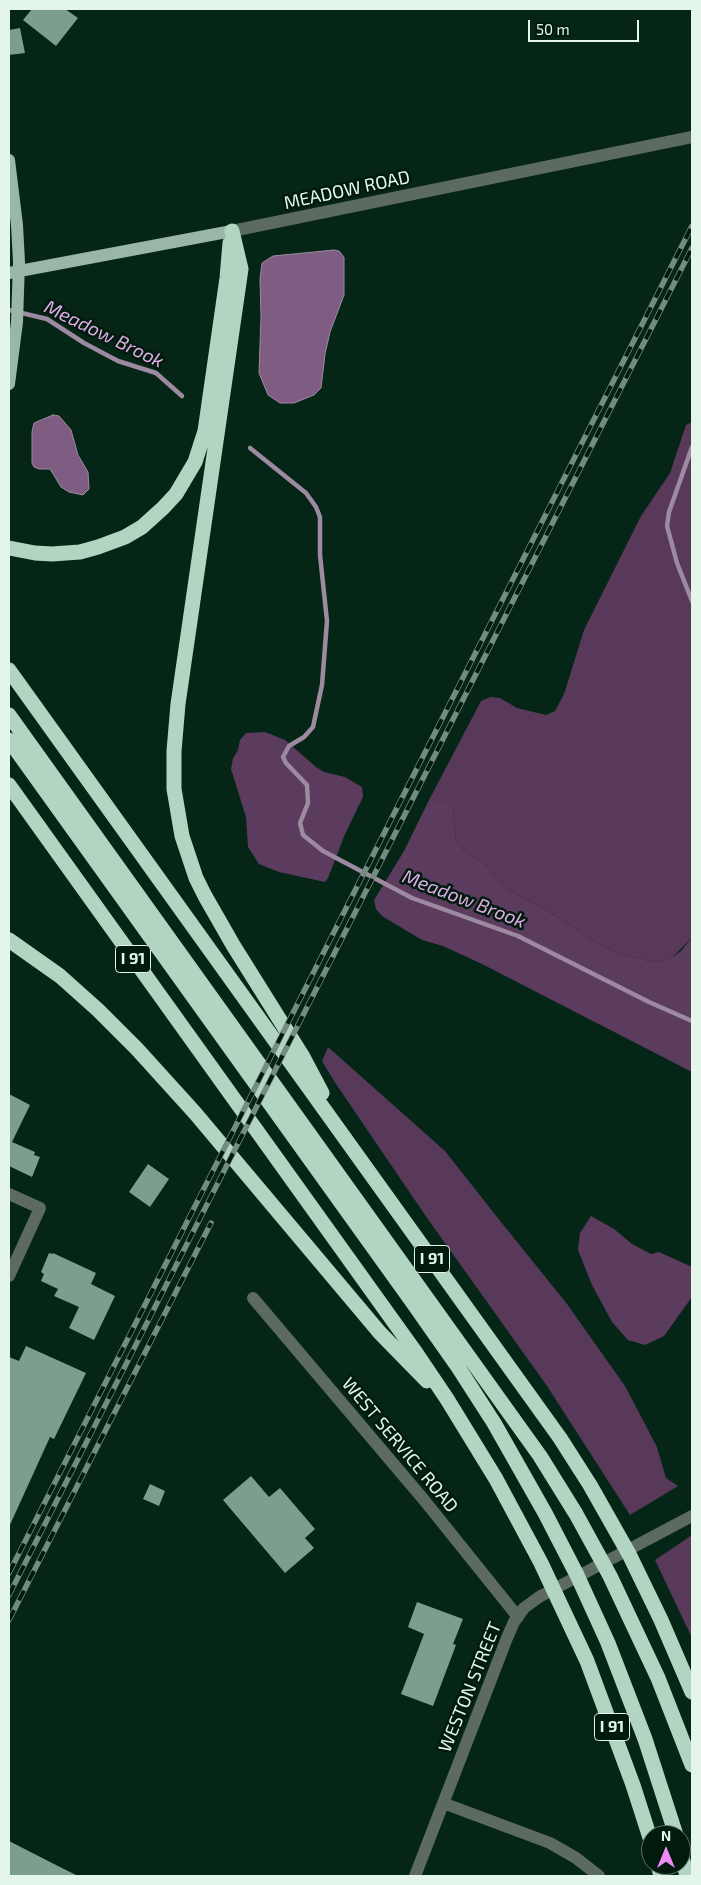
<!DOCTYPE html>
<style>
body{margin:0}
#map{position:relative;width:701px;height:1885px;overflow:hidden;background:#052517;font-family:"Exo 2",sans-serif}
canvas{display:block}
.frame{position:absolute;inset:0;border:10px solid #e4f6ec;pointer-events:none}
.north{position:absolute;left:641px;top:1825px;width:50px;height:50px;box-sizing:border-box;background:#001b0e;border:1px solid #5b7367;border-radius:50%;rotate:0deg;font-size:14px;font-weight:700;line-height:20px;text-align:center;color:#e4f6ec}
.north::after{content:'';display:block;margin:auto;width:18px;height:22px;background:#ef8bf7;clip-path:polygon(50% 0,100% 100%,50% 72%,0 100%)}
.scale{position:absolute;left:528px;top:20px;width:111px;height:22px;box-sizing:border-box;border:2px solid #e4f6ec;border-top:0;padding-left:6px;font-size:15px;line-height:18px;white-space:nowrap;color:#e4f6ec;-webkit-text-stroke:4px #001b0e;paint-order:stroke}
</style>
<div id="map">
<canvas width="701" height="1885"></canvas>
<div class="frame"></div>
<div class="north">N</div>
<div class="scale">50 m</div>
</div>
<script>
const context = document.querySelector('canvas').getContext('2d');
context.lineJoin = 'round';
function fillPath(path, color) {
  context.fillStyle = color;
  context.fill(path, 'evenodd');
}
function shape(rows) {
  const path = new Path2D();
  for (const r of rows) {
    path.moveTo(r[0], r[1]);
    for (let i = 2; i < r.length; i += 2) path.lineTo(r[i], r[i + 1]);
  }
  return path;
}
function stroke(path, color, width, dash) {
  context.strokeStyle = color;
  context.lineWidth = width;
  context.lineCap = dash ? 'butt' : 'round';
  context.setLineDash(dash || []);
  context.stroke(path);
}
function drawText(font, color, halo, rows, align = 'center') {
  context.font = font + ' "Exo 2",sans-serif';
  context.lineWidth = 5;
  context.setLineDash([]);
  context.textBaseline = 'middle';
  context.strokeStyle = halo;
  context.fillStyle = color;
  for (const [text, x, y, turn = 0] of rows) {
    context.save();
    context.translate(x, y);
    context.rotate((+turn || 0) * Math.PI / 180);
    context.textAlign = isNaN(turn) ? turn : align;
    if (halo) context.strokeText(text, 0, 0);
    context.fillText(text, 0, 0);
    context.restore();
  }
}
fillPath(shape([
 [692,422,692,937,673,957,663,961,653,962,617,953,600,945,558,917,506,888,486,866,462,849,456,840,453,810,436,802,429,800,481,701,490,697,500,698,517,708,546,715,555,711,564,694,584,630,641,516,670,473,686,425],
 [328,1047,445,1151,497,1217,567,1304,625,1386,657,1447,666,1478,678,1486,630,1515,547,1386,425,1215,334,1081,322,1061],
 [692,1535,692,1638,655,1560]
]), '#58395a');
fillPath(shape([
 [265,732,285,740,316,767,324,772,345,777,362,787,363,797,345,834,328,878,325,882,279,872,259,864,248,847,246,817,231,769,233,758,238,750,240,740,246,733],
 [429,800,446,803,453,810,456,840,462,849,486,866,506,888,558,917,600,945,617,953,653,962,663,961,673,957,681,951,692,937,692,1072,482,964,443,946,422,940,382,916,376,909,374,900,404,851],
 [591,1216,614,1229,632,1244,651,1254,659,1252,692,1267,692,1297,664,1336,645,1345,628,1340,612,1322,592,1285,578,1250,580,1233]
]), '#5b3b5e');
const water = shape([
 [334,250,339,251,344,257,344,295,330,332,325,354,321,388,314,395,294,403,280,403,268,395,259,373,261,317,260,279,262,263,273,256,334,250],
 [53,415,59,416,71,430,78,455,88,472,89,489,83,495,69,492,61,487,50,469,39,469,34,467,32,463,32,432,34,423,53,415]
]);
fillPath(water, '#7f5c81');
stroke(water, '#9d8aa1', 1);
stroke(shape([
 [9,310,47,319,84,343,118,361,156,373,182,396],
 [692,447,669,512,667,526,677,563,692,601],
 [250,448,306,493,316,507,320,517,320,555,327,621,322,685,313,727,304,737,289,746,283,757,286,763,307,785,308,803,300,823,303,835,323,851,412,898,518,936,649,1002,692,1021]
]), '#9d8aa1', 4.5);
fillPath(shape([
 [32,9,65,9,78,18,56,46,23,20],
 [20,28,25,53,9,55,9,30],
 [9,1094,30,1105,12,1142,35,1152,34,1155,40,1157,32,1177,9,1166],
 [148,1164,169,1179,150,1207,129,1192],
 [49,1253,53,1254,53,1253,96,1273,91,1284,115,1296,94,1340,69,1328,79,1307,54,1296,58,1289,41,1281,44,1274,41,1272],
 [26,1346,86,1373,54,1439,50,1437,9,1527,9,1357,19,1361],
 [251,1476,269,1497,280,1488,315,1529,305,1538,314,1548,285,1573,223,1500],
 [150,1484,165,1491,159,1506,143,1499],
 [417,1602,463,1619,453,1644,456,1645,433,1706,401,1694,424,1634,408,1627],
 [9,1841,58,1866,78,1876,9,1876]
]), '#7c9e8c');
stroke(shape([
 [232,231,692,137],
 [9,1194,40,1208,9,1276],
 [253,1298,424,1500,518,1617],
 [443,1803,550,1843,576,1858,599,1876],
 [415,1876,507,1638,514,1622,524,1608,539,1597,692,1516]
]), '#5c6a62', 12);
stroke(shape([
 [9,160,17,225,19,262,17,322,9,384],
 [9,273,232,231]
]), '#99b7a7', 12);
stroke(shape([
 [232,231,241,269,178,704,174,751,174,789,182,836,196,878,205,896,233,945,303,1057,322,1093],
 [9,548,35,553,52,554,80,552,98,547,125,537,142,527,163,508,176,494,195,462,205,431,227,278,230,243],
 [9,670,560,1438,590,1485,629,1554,661,1620,692,1692],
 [9,715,540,1456,576,1514,610,1576,658,1678,692,1765],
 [9,740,413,1303,458,1367,494,1423,545,1513,577,1575,608,1643,645,1739,676,1835],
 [9,785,414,1350,447,1399,496,1479,541,1563,587,1661,633,1785,651,1841],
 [9,940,60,976,98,1010,137,1049,195,1113,380,1333,427,1381],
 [681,1854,687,1876],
 [658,1865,661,1876]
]), '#b2d5c2', 15);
const rail = shape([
 [9,1573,692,226],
 [9,1595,692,248],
 [9,1620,211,1223]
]);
stroke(rail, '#738c80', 5.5);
stroke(rail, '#001b0e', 4, [11]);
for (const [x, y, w] of [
 [133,959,35],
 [432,1259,35],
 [612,1727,35]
]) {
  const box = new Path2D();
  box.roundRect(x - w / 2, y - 13.5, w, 27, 4);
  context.fillStyle = '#001b0e';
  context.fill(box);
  stroke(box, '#e4f6ec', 1);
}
drawText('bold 16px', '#e4f6ec', null, [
 ["I 91",133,959],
 ["I 91",432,1259],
 ["I 91",612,1727]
]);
drawText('18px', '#e4f6ec', '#001b0e', [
 ["MEADOW ROAD",347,190,-12],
 ["WEST SERVICE ROAD",400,1445,50],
 ["WESTON STREET",470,1687,-68]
]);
drawText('italic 19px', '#e2ace6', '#001b0e', [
 ["Meadow Brook",104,334,26],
 ["Meadow Brook",464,899,21]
]);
</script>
